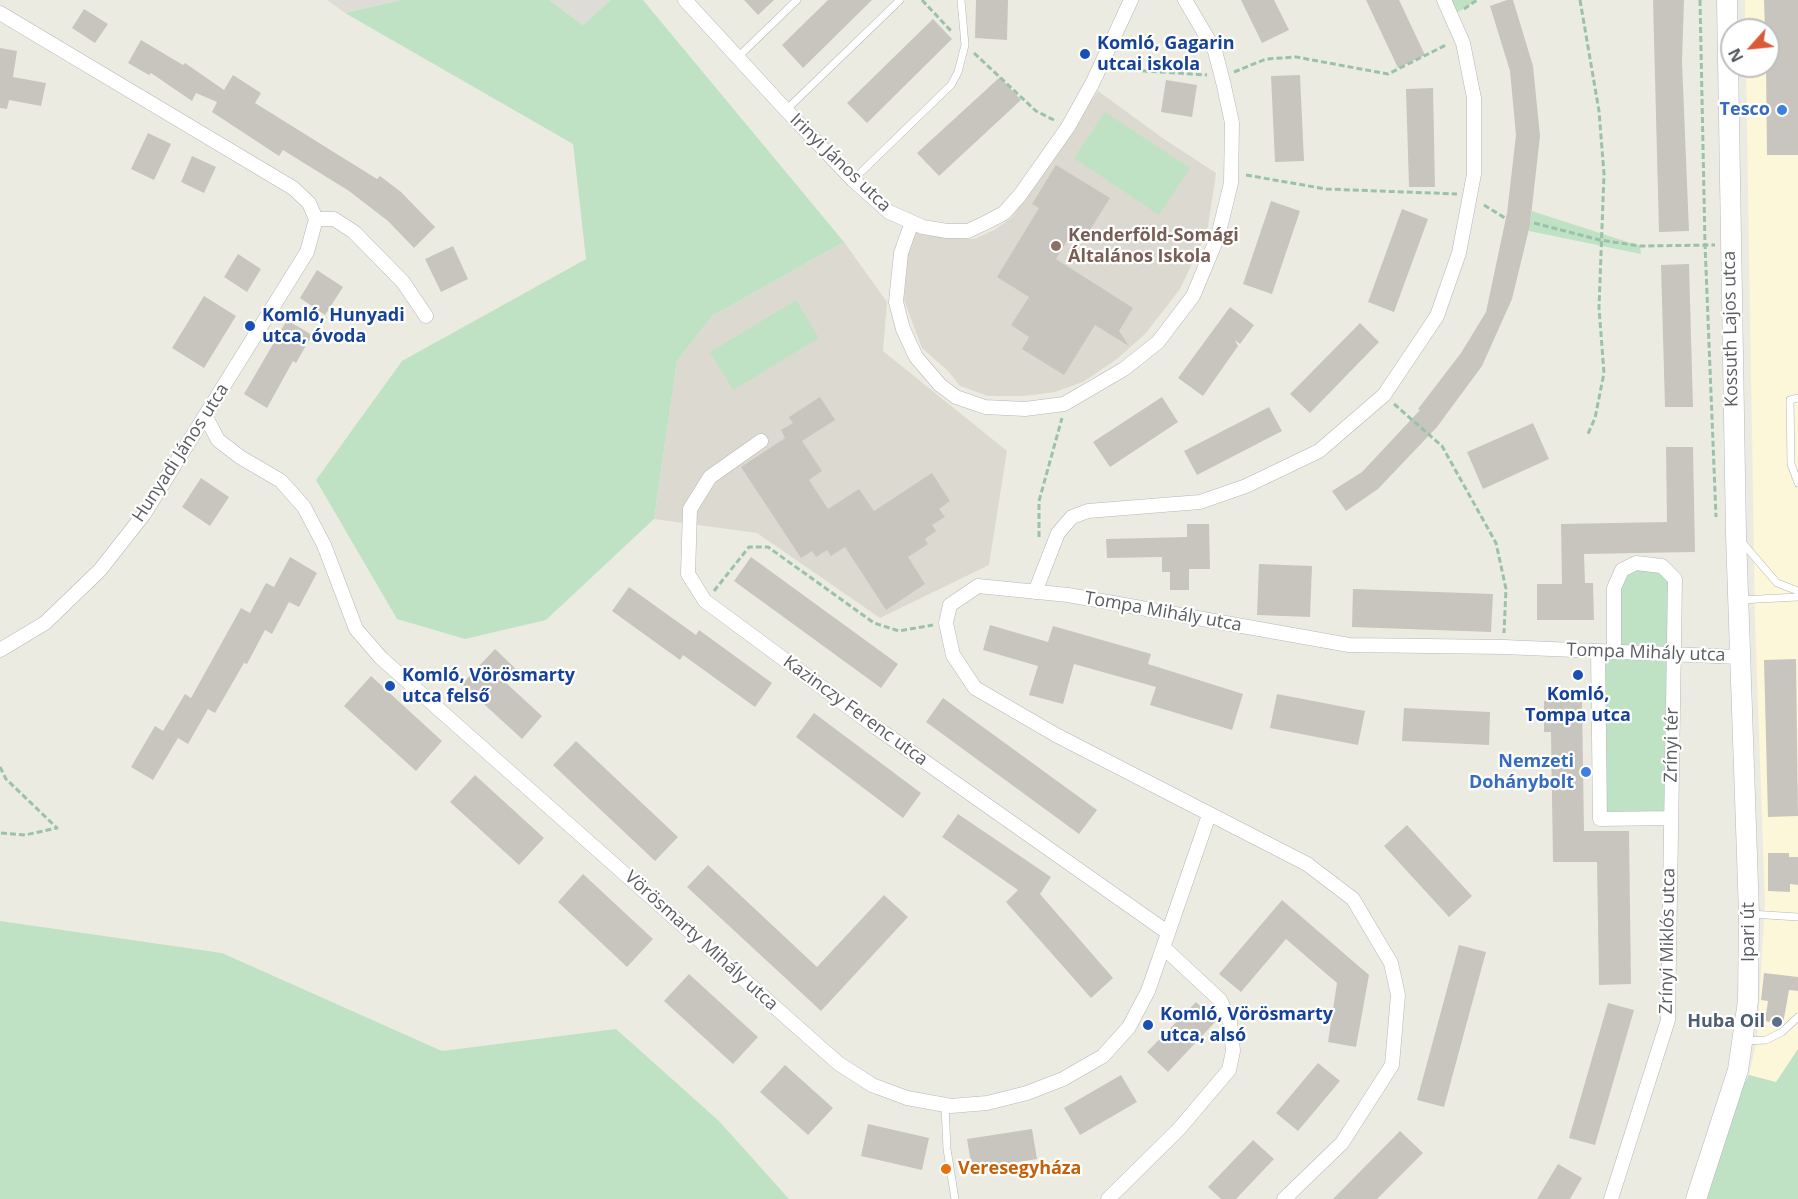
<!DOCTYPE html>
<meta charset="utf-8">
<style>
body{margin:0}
#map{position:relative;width:1798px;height:1199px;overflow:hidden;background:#ecebe2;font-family:"Open Sans",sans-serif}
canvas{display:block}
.north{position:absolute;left:1720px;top:18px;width:60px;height:60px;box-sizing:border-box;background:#fff;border:2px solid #bdbec0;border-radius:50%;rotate:243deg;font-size:16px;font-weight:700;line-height:24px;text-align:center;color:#5a5d62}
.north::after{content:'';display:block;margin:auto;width:21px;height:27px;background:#dc5938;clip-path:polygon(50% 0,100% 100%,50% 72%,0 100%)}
</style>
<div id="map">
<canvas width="1798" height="1199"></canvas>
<div class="north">N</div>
</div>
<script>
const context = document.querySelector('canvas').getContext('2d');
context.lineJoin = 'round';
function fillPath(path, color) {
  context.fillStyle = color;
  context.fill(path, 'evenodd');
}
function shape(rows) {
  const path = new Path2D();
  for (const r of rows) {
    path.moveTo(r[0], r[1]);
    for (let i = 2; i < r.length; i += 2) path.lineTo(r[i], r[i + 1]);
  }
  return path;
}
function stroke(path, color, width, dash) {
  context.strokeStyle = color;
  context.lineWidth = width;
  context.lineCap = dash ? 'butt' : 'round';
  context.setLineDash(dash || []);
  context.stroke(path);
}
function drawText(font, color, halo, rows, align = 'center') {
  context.font = font + ' "Open Sans",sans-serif';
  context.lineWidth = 4.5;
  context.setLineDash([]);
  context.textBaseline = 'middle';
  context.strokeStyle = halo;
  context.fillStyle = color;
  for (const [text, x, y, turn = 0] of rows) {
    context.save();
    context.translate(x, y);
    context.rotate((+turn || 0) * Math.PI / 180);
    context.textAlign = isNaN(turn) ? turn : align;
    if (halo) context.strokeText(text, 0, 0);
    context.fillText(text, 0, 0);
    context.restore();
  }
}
fillPath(shape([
 [1745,0,1798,0,1798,1049,1776,1083,1749,1075,1757,1039,1765,903,1755,620,1746,66,1768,66,1768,30,1745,30]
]), '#fbf7d8');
fillPath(shape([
 [327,0,401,0,345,13],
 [549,0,611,0,583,25]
]), '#dedcd6');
fillPath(shape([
 [1098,91,1164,139,1216,173,1207,232,1180,289,1146,333,1117,359,1083,382,1055,392,1024,396,988,396,960,386,948,371,922,348,904,300,908,253,916,231,948,238,974,239,994,230,1011,218],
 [844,242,887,302,883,351,1007,451,989,565,880,618,757,533,654,519,677,361,712,316]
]), '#dcdad0');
fillPath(shape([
 [401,0,549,0,583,25,611,0,643,0,844,242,712,316,677,361,654,519,546,620,465,639,397,619,316,480,402,361,586,259,573,144,345,13],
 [1444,0,1477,0,1452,16],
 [1105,112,1190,168,1159,215,1074,158],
 [1532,211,1640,246,1641,254,1529,231],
 [796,300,819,338,733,390,710,352],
 [1636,563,1675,579,1671,818,1600,819,1598,652,1614,652,1614,588],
 [0,921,222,953,442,1051,616,1029,719,1121,789,1199,0,1199],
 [1798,1049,1798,1199,1696,1199,1725,1117,1749,1075,1776,1082]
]), '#c0e2c4');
fillPath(shape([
 [744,0,774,0,758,15],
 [828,0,872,0,803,68,782,45],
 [976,0,1008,0,1007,40,975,38],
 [1241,0,1274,0,1289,30,1262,43],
 [1366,0,1399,0,1425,55,1398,68],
 [1507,0,1513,0,1533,66,1540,136,1530,225,1512,299,1482,366,1437,427,1378,489,1346,511,1332,491,1362,472,1420,410,1418,409,1461,353,1486,312,1507,213,1516,135,1510,71,1490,6],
 [1653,0,1684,0,1682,62,1689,231,1659,232],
 [1764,0,1798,0,1798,155,1767,155,1766,66,1768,66,1768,30,1765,30],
 [84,9,108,24,95,43,72,28],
 [933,19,952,39,867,123,847,103],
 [141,40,183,65,185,63,224,90,233,75,261,93,255,103,377,179,380,176,401,192,435,227,414,248,388,221,349,191,283,150,279,156,212,112,217,102,196,93,192,101,151,73,149,75,128,63],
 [0,48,17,51,13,77,46,83,41,106,9,100,7,109,0,108],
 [1300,75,1304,161,1275,162,1271,76],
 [1000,77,1021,100,939,176,917,153],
 [1166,80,1197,85,1192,117,1161,112],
 [1433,88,1435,187,1409,187,1406,89],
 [148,133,171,144,154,180,131,169],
 [192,156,216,167,204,193,181,182],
 [1056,165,1110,198,1085,238,1073,231,1056,259,1133,308,1119,331,1129,346,1095,325,1064,375,1022,349,1029,337,1011,325,1029,297,997,277,1039,208,1032,204],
 [1271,201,1300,211,1272,294,1243,284],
 [1402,209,1428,219,1394,312,1368,302],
 [453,246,468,279,441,292,425,259],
 [238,254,261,269,247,292,224,277],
 [1689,264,1693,407,1665,407,1661,265],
 [317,270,343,287,325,315,300,298],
 [204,296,236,316,204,368,172,348],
 [1230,307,1254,325,1240,344,1235,340,1238,346,1203,396,1178,378],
 [287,320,312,335,296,363,293,361,267,408,244,394],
 [1360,323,1379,342,1310,413,1290,394],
 [820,397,835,420,802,441,822,471,809,480,828,509,859,489,874,511,932,473,950,501,939,509,945,517,932,525,936,531,925,539,928,544,908,557,925,584,886,610,845,547,831,556,827,550,816,557,812,551,801,558,741,467,785,438,781,430,793,423,789,417],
 [1162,397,1178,422,1110,467,1093,442],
 [1269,407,1282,431,1197,475,1184,451],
 [1533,423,1549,459,1483,489,1467,452],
 [1666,447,1693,447,1695,552,1584,554,1585,583,1593,583,1594,620,1537,620,1537,584,1562,584,1561,524,1667,522],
 [201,478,229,497,210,526,182,507],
 [1187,524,1209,524,1210,569,1189,569,1189,590,1170,590,1170,572,1162,572,1162,557,1107,558,1106,539,1187,537],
 [290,557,317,573,299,607,289,602,272,634,265,630,247,664,244,663,215,713,208,709,188,744,178,738,153,780,131,767,155,726,163,731,185,694,191,698,241,608,250,613,266,583,274,587],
 [751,557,898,664,881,688,734,581],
 [1259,564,1312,566,1310,617,1257,615],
 [629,587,696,635,699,630,772,683,755,707,683,655,680,660,612,611],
 [1353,589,1493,594,1491,632,1352,627],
 [990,625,1048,642,1053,626,1151,654,1148,664,1243,694,1232,730,1150,705,1156,687,1074,664,1063,704,1029,695,1038,666,983,650],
 [495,649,516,669,505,682,542,716,522,739,462,684],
 [1796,659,1798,816,1768,817,1764,660],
 [371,676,442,741,416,771,344,706],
 [1277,694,1365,711,1358,745,1270,728],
 [943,698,1097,810,1079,834,926,722],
 [1582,700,1584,831,1629,831,1631,984,1599,985,1597,862,1553,862,1551,732,1544,732,1544,701],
 [1404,708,1490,712,1489,745,1402,741],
 [814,713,921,793,903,818,796,737],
 [576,741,678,837,655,861,553,765],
 [475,775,544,838,519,865,450,802],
 [958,814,1051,877,1040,894,1113,978,1091,998,1006,902,1018,890,942,837],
 [1407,825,1472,896,1449,917,1384,846],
 [1768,853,1789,853,1789,857,1798,857,1798,885,1790,884,1790,892,1768,891],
 [708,865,817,967,884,895,908,917,821,1011,687,887],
 [583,874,653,939,627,967,558,902],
 [1282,900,1369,975,1356,1047,1328,1042,1337,983,1286,939,1241,992,1219,974],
 [1459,945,1486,952,1444,1107,1417,1100],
 [1764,973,1798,977,1798,991,1789,990,1783,1024,1765,1021,1768,1001,1761,1000],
 [689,974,758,1037,733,1064,664,1001],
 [1196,1002,1216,1021,1168,1072,1147,1052],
 [1608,1003,1634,1010,1595,1145,1569,1138],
 [1318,1063,1340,1081,1298,1131,1276,1113],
 [785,1065,833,1108,808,1135,760,1092],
 [1121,1075,1137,1102,1080,1135,1064,1108],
 [868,1124,929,1138,922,1170,861,1156],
 [1032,1129,1037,1159,972,1169,967,1139],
 [1400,1131,1423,1153,1377,1199,1333,1199],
 [1253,1140,1274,1159,1236,1199,1221,1199,1208,1187],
 [1558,1164,1582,1178,1570,1199,1537,1199]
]), '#c8c5bf');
const service = shape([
 [738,57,797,0],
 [786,110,900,0],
 [853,180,951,85,958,72,965,45,961,0],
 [1798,398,1790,400,1791,464,1798,483],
 [1741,541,1777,583,1798,591],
 [1740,600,1798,597],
 [1750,914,1798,917],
 [1746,1041,1766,1040,1782,1032,1798,1017],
 [945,1105,947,1149,955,1199]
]);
const minor = shape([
 [685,0,786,110,853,180,889,212,923,227,947,231,968,231,987,222,1004,213,1020,195,1068,127,1093,82,1131,0],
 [0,13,293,188,309,203,316,219,307,252,144,514,100,570,45,623,0,650],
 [316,219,334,219,354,232,403,282,426,316],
 [912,222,901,253,896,302,903,329,916,357,940,385,956,397,985,407,1025,409,1064,404,1124,369,1158,342,1193,296,1218,236,1231,183,1232,123,1224,86,1215,51,1185,0],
 [206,417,218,440,240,457,281,481,304,507,324,545,356,629,381,658,838,1063,872,1085,907,1098,951,1106,987,1103,1027,1093,1063,1079,1103,1056,1129,1027,1148,991,1209,815],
 [761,441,710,477,690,509,688,574,705,601,877,728,1167,932],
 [1035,592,1058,533,1072,517,1088,511,1200,502,1246,486,1319,451,1384,395,1437,316,1459,253,1474,174,1474,98,1463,43,1444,0],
 [1598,652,1600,819,1671,818],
 [1108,1199,1179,1129,1229,1070,1233,1051,1230,1021,1220,1000,1163,947],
 [1284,1199,1342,1143,1392,1065,1398,995,1391,963,1353,899,1307,864,1056,735,975,688,953,655,946,623,950,605,978,586,1068,595,1349,645,1504,647,1739,657],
 [1611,1199,1668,1020,1675,579,1662,566,1636,563,1622,570,1614,588,1614,652]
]);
const secondary = shape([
 [1696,1199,1738,1070,1748,1001,1749,914,1736,535,1727,0]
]);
stroke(service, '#b4b7bb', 8);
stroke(minor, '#b4b7bb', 15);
stroke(secondary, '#b6b8bd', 21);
stroke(shape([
 [922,0,952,32],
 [1580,0,1599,111,1604,174,1599,308,1604,373,1595,418,1587,436],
 [1700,0,1705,244,1716,517],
 [1464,9,1477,0],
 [974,53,1036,111,1056,121],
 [1115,69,1207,75],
 [1234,72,1266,59,1296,57,1388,74,1446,45],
 [1246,175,1326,189,1457,194],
 [1484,205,1505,218],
 [1534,223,1600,240,1640,246,1715,245],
 [1394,404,1442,446,1496,543,1506,589,1504,633],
 [1039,537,1039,501,1062,418],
 [714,591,749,547,768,547,874,623,899,631,933,625],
 [0,767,6,779,57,828,25,835,0,833]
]), '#9ac2aa', 3, [6, 3]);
stroke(service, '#fff', 7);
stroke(minor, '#fff', 14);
stroke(secondary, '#fff', 20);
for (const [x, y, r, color] of [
 [1085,54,6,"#1a4fb4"],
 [1782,110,6,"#3f7fe0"],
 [1056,246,6,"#8d6e63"],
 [250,326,6,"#1a4fb4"],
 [1578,675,6,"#1a4fb4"],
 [390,686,6,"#1a4fb4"],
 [1586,772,6,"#3f7fe0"],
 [1777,1022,6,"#5c6f8a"],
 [1148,1025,6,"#1a4fb4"],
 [946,1169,6,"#e8710a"]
]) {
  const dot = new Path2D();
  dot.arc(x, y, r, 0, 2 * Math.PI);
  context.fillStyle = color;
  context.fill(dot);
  stroke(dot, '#fff', 2);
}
drawText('bold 18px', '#164399', '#fff', [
 ["Komló, Gagarin",1097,44],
 ["utcai iskola",1097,65],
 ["Komló, Hunyadi",262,316],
 ["utca, óvoda",262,337],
 ["Komló, Vörösmarty",402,676],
 ["utca felső",402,697],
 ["Komló,",1578,695,"center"],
 ["Tompa utca",1578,716,"center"],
 ["Komló, Vörösmarty",1160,1015],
 ["utca, alsó",1160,1036]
], 'left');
drawText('bold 18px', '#366cbe', '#fff', [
 ["Tesco",1770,110],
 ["Nemzeti",1574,762],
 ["Dohánybolt",1574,783]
], 'right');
drawText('18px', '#5a5d62', '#fff', [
 ["Irinyi János utca",840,163,44],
 ["Kossuth Lajos utca",1731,329,-91],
 ["Hunyadi János utca",181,453,-57],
 ["Tompa Mihály utca",1163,612,10],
 ["Tompa Mihály utca",1646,653,2],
 ["Kazinczy Ferenc utca",855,711,36],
 ["Zrínyi tér",1672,745,-89],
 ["Ipari út",1749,932,-90],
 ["Vörösmarty Mihály utca",701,941,42],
 ["Zrínyi Miklós utca",1668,941,-89]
]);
drawText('bold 18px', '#785e54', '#fff', [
 ["Kenderföld-Somági",1068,236],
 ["Általános Iskola",1068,257]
], 'left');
drawText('bold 18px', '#4e5e75', '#fff', [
 ["Huba Oil",1765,1022]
], 'right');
drawText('bold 18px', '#c56008', '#fff', [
 ["Veresegyháza",958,1169]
], 'left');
</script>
